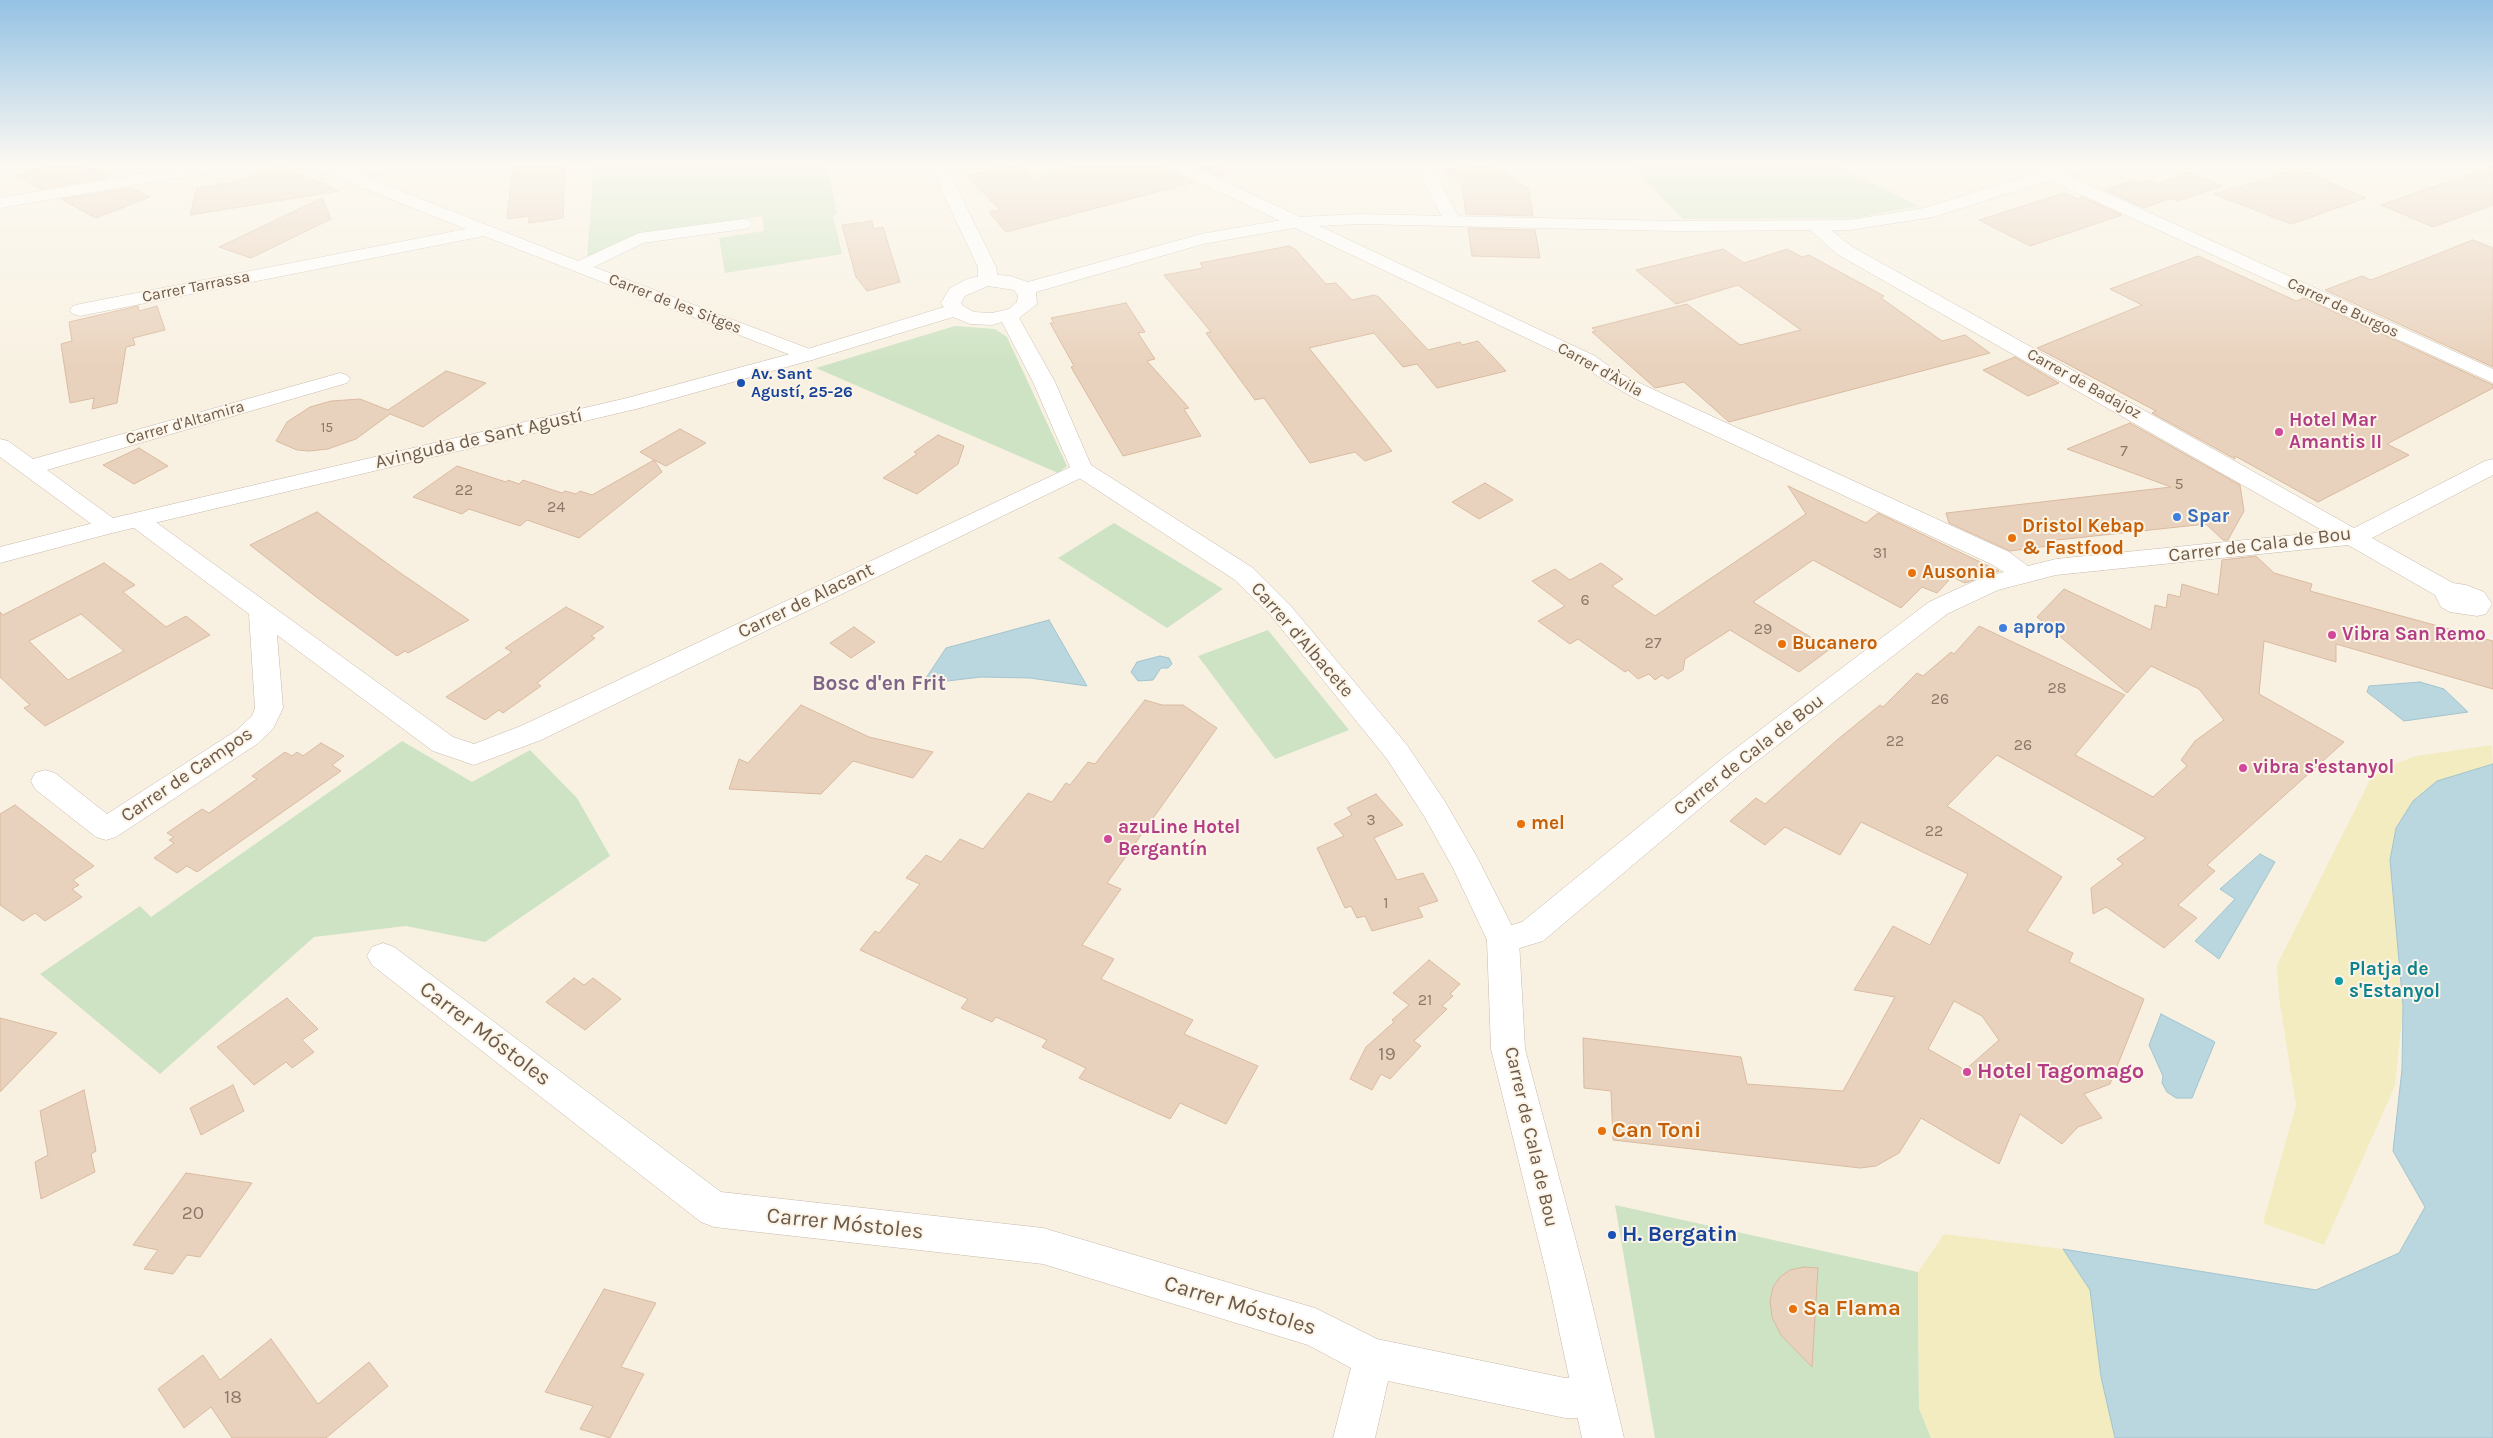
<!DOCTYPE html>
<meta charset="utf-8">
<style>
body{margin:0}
canvas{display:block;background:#f8f1e2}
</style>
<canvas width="2493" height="1438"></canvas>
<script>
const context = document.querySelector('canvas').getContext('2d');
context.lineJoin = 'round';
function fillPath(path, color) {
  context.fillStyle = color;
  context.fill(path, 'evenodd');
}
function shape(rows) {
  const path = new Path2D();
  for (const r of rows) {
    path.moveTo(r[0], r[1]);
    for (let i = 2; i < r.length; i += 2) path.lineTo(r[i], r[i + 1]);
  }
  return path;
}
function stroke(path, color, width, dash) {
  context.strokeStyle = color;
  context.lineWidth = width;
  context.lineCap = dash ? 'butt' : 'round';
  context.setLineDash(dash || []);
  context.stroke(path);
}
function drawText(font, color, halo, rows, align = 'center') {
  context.font = font + ' Karla,sans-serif';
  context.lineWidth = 4;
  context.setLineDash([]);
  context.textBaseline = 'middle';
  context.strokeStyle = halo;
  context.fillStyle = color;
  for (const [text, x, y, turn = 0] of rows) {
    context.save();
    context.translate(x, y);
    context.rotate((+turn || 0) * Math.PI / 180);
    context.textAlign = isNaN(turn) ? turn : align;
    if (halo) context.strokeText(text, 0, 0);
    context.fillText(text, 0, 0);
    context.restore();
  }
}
fillPath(shape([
 [594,164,827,164,837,214,833,215,842,254,725,273,719,238,764,231,762,216,634,235,587,258],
 [1630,164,1836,164,1918,206,1856,218,1683,219],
 [955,326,995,329,1007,337,1067,466,1058,473,816,368],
 [1114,523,1223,589,1167,628,1058,558],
 [1268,630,1349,730,1275,759,1198,656],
 [402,741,472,782,530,750,577,798,610,856,485,942,406,926,314,937,160,1074,40,974,140,906,151,917],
 [1615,1205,1918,1272,1919,1408,1931,1438,1655,1438]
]), '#cee3c3');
fillPath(shape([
 [2492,745,2493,764,2437,781,2413,801,2396,827,2390,860,2403,1009,2395,1086,2324,1245,2263,1223,2296,1105,2279,998,2277,965,2370,780,2386,767,2416,756],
 [1944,1234,2063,1249,2090,1290,2101,1377,2115,1438,1931,1438,1919,1408,1918,1272]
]), '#f3ecc1');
const water = shape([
 [1049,620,1087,686,1030,678,981,677,922,684,946,648,1049,620],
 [1160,656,1169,658,1172,664,1168,668,1161,668,1153,680,1138,681,1131,672,1137,662,1160,656],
 [2420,682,2444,689,2468,712,2404,721,2367,692,2369,686,2420,682],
 [2493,764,2493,1438,2115,1438,2101,1377,2090,1290,2063,1249,2316,1290,2399,1253,2425,1207,2393,1151,2402,1069,2403,1005,2390,860,2396,828,2413,801,2437,781,2493,764],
 [2260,854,2275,862,2219,959,2195,941,2235,899,2220,889,2260,854],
 [2161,1014,2215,1042,2192,1098,2176,1098,2167,1092,2162,1083,2163,1076,2149,1045,2161,1014]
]);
fillPath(water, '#bad6de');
stroke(water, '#a2c4ce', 1);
const building = shape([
 [51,164,84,164,110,177,41,189,17,176,51,164],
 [513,164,565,164,563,218,529,223,529,216,507,219,513,164],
 [1009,164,1020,164,1038,179,1074,164,1165,164,1168,170,1194,182,1006,232,989,212,1000,210,967,176,1009,164],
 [1192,164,1222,164,1223,176,1220,177,1192,164],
 [1471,164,1491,164,1528,188,1533,216,1466,214,1462,184,1444,171,1471,164],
 [280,165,339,191,190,215,197,188,239,181,280,165],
 [2493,166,2493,205,2433,227,2381,205,2493,166],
 [2299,169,2366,198,2291,224,2214,194,2299,169],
 [2188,172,2222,186,2178,201,2171,198,2144,208,2105,190,2135,180,2141,183,2149,180,2159,184,2188,172],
 [131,188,150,197,96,218,61,199,131,188],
 [2064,193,2078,199,2083,197,2122,215,2030,246,1979,220,2064,193],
 [322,198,331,219,251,258,219,247,322,198],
 [872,221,874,229,883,227,900,282,867,291,856,277,842,225,872,221],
 [1468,228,1535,230,1540,258,1472,256,1468,228],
 [2473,240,2493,248,2493,367,2325,290,2362,276,2371,280,2473,240],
 [1289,246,1296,250,1326,284,1336,283,1352,300,1374,295,1379,297,1428,350,1460,342,1462,345,1478,341,1506,371,1437,388,1417,364,1403,367,1374,333,1309,348,1392,451,1365,461,1355,452,1310,463,1264,398,1255,400,1206,333,1211,332,1164,275,1203,268,1200,263,1289,246],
 [1723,249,1744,263,1787,249,1802,257,1809,255,1884,296,1881,298,1942,341,1965,335,1990,353,1729,422,1684,382,1655,388,1592,332,1596,331,1592,328,1687,304,1740,345,1801,330,1738,285,1676,304,1636,270,1723,249],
 [2198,256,2296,301,2304,298,2493,385,2493,388,2387,444,2409,455,2318,502,2235,456,2235,459,2152,413,2156,411,2037,348,2142,305,2110,289,2198,256],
 [1126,303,1145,332,1138,333,1155,359,1147,361,1189,408,1184,409,1201,436,1123,456,1071,367,1074,366,1050,323,1054,323,1051,318,1126,303],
 [138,306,139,311,157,306,165,330,133,338,135,345,126,347,117,403,92,409,94,398,70,403,61,344,72,341,69,322,138,306],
 [2015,357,2059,383,2028,396,1983,370,2015,357],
 [446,371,486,383,423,427,390,414,356,439,328,449,309,451,297,450,276,441,287,422,310,407,331,401,360,399,388,410,446,371],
 [2130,423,2240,485,2244,511,2228,540,2223,540,2206,524,2048,541,2048,546,2010,551,1949,523,1946,513,2171,487,2067,449,2130,423],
 [680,429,706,443,666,466,654,460,662,472,579,538,527,520,520,526,469,509,462,514,413,497,457,466,506,482,508,480,519,484,523,480,562,493,565,491,576,494,580,491,592,495,654,460,640,452,680,429],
 [938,435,964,446,958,464,917,494,883,478,917,454,914,452,938,435],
 [139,448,168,466,134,484,103,465,139,448],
 [1485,483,1513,500,1479,519,1452,502,1485,483],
 [1788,486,1866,523,1878,513,1999,571,1965,583,1952,577,1937,593,1922,587,1901,608,1813,560,1753,602,1830,649,1799,672,1730,630,1685,659,1683,670,1668,679,1662,675,1655,680,1649,674,1638,679,1628,670,1625,672,1578,639,1570,644,1538,621,1565,606,1532,581,1555,569,1570,580,1601,563,1623,579,1612,586,1655,616,1806,514,1788,486],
 [317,512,399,572,469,620,408,653,405,651,397,656,315,596,250,545,317,512],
 [2256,556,2274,573,2312,584,2310,591,2493,641,2493,689,2336,644,2336,662,2264,641,2259,694,2344,742,2207,865,2215,871,2178,905,2197,918,2164,948,2106,907,2093,914,2091,888,2123,864,2117,859,2146,838,1997,755,1947,806,2062,877,2027,931,2073,953,2069,962,2144,999,2110,1084,2084,1094,2102,1118,2078,1127,2062,1144,2020,1114,1999,1164,1921,1118,1899,1153,1876,1166,1860,1168,1613,1140,1611,1091,1584,1088,1583,1038,1741,1057,1747,1084,1843,1091,1895,997,1854,990,1893,926,1930,945,1968,874,1861,822,1840,855,1785,827,1765,845,1730,821,1756,798,1765,804,1837,740,1880,705,1883,707,1917,673,1923,676,1951,652,1954,654,1979,626,2125,695,2075,755,2153,797,2187,766,2181,760,2195,741,2224,720,2199,689,2151,666,2127,693,2037,617,2064,589,2151,630,2155,605,2166,608,2168,594,2180,597,2182,584,2218,595,2222,560,2256,556],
 [1954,1001,1982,1016,1999,1040,1965,1070,1928,1049,1954,1001],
 [104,563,135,585,123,592,166,627,186,616,210,635,45,726,24,708,30,705,0,677,0,612,3,615,104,563],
 [81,614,124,651,68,680,29,641,81,614],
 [566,607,604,627,591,636,595,638,537,683,541,686,503,713,499,710,485,720,446,697,512,652,505,648,566,607],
 [854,627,875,642,851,658,830,643,854,627],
 [1145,700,1162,705,1183,705,1217,728,1107,883,1121,889,1082,945,1114,959,1101,979,1193,1020,1184,1034,1258,1066,1226,1124,1180,1103,1170,1119,1079,1078,1086,1068,1042,1047,1047,1040,996,1017,992,1022,961,1008,968,999,860,950,875,931,879,933,920,884,906,878,926,855,941,862,960,839,983,849,1028,793,1052,802,1066,783,1070,785,1088,762,1095,764,1145,700],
 [801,705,869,737,933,752,913,778,853,761,821,794,729,789,739,759,748,763,801,705],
 [321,743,344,756,332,765,341,771,197,872,187,866,177,873,154,858,174,843,169,840,174,837,167,833,202,809,209,813,257,779,252,776,285,752,292,756,297,752,303,756,321,743],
 [1376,794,1403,825,1374,838,1397,880,1423,873,1438,901,1418,907,1423,917,1372,931,1365,916,1357,918,1351,906,1345,908,1317,848,1344,836,1334,824,1352,815,1347,808,1376,794],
 [15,805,94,866,73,880,79,885,72,889,82,897,45,921,35,913,23,921,0,905,0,814,15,805],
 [1429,960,1460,984,1450,994,1453,996,1442,1006,1447,1009,1414,1041,1421,1046,1390,1079,1381,1074,1372,1090,1350,1079,1366,1047,1394,1022,1392,1020,1409,1005,1393,993,1429,960],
 [574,978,584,985,593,978,621,999,585,1030,546,1002,574,978],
 [287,998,318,1029,302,1040,314,1052,292,1068,286,1062,254,1085,217,1047,287,998],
 [0,1018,57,1033,0,1092,0,1018],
 [233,1085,244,1111,201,1135,190,1108,233,1085],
 [84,1090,96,1151,91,1154,95,1172,41,1199,35,1162,48,1155,40,1111,84,1090],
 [186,1173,252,1183,200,1257,187,1255,173,1274,144,1269,158,1250,133,1245,186,1173],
 [1804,1267,1818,1268,1812,1367,1781,1335,1772,1317,1770,1301,1773,1287,1780,1277,1790,1270,1804,1267],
 [604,1289,656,1303,621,1367,644,1374,610,1438,580,1429,593,1406,545,1392,604,1289],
 [271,1339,318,1404,369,1362,388,1386,326,1438,232,1438,211,1407,184,1428,158,1389,203,1355,220,1380,271,1339]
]);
fillPath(building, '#e9d2bd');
stroke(building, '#d9baa0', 1);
const minor = shape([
 [199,164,236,164,234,168,228,169,0,208,0,198,199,164],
 [311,164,334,164,341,167,364,164,412,164,410,168,404,169,361,175,578,261,639,233,743,219,749,220,752,224,749,228,743,229,643,243,594,267,815,351,818,355,815,359,808,361,801,359,484,236,80,316,73,314,70,310,73,306,80,304,466,229,313,168,311,164],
 [929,164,945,164,996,267,998,280,995,284,981,284,978,280,978,267,929,164],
 [1167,164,1188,164,1595,356,1617,372,1650,388,2009,552,2028,566,2056,559,2325,532,1837,254,1807,227,1810,223,1822,223,1851,246,2354,528,2485,461,2493,459,2493,475,2372,538,2453,583,2466,585,2484,592,2492,604,2486,614,2477,616,2450,612,2441,607,2435,595,2348,545,2056,575,1998,590,1947,614,1743,772,1543,941,1503,953,1492,949,1487,940,1492,931,1522,922,1723,758,1929,602,1981,578,2004,572,1991,564,1634,398,1603,380,1581,364,1169,168,1167,164],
 [1409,164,1427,164,1434,170,1461,221,1458,225,1446,225,1421,176,1409,164],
 [2021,164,2043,164,2493,369,2493,383,2023,168,2021,164],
 [340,373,347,375,350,379,347,383,47,470,117,521,121,526,117,531,109,533,101,531,0,457,0,439,8,441,33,459,340,373],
 [1081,462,1089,464,1092,469,1089,474,541,740,474,765,433,751,277,635,283,708,273,729,257,744,116,837,106,840,96,837,35,789,31,781,35,773,45,770,55,773,107,814,237,730,252,716,255,708,249,614,130,525,126,520,130,515,138,513,146,515,453,737,474,744,521,726,1081,462],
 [383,943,394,947,721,1192,1043,1228,1315,1308,1377,1339,1565,1378,1594,1378,1608,1384,1614,1398,1608,1412,1594,1418,1565,1418,1388,1381,1375,1438,1333,1438,1351,1368,1308,1345,1043,1264,714,1227,701,1222,372,965,367,956,372,947,383,943]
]);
const tertiary = shape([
 [2066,164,2091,164,2089,168,1933,217,1850,230,1676,231,1359,224,1299,227,1203,244,1036,292,1037,304,1019,318,1055,382,1091,465,1253,568,1290,605,1407,745,1444,800,1477,857,1519,940,1525,1049,1586,1279,1624,1438,1582,1438,1548,1279,1491,1049,1487,940,1453,868,1424,816,1387,759,1272,617,1235,580,1073,474,1033,382,1002,322,992,325,970,324,953,317,815,359,640,408,112,533,0,563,0,547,109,519,627,398,801,351,944,307,941,303,950,288,967,279,988,274,1010,276,1028,282,1201,234,1299,217,1359,214,1676,221,1850,220,1924,208,2066,164],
 [988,286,1014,290,1018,295,1017,302,1009,309,992,313,974,312,963,306,961,303,965,296,988,286]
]);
stroke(minor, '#c7b9ab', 1);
stroke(tertiary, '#c7b9ab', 1);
fillPath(minor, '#fff');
fillPath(tertiary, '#fff');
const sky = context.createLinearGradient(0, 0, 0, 365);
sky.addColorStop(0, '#95c2e4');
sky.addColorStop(0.45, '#fcf9f2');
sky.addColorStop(1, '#fcf9f200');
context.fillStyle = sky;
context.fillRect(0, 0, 2493, 365);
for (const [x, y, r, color] of [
 [741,383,5,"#1a4fb4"],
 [2279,432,5,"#d1479c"],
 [2177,517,5,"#3f7fe0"],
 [2012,538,5,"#e8710a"],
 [1912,573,5,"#e8710a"],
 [2003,628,5,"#3f7fe0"],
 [2332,635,5,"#d1479c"],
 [1782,644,5,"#e8710a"],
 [2243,768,5,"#d1479c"],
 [1521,824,5,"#e8710a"],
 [1108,839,5,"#d1479c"],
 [2339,981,5,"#0f9aa8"],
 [1967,1072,5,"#d1479c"],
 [1602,1131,5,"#e8710a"],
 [1612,1235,5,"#1a4fb4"],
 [1793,1309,5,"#e8710a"]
]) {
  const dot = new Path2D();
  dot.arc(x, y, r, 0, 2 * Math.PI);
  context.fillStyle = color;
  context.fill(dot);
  stroke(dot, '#fcf5e7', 2);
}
drawText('14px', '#8b7868', null, [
 ["15",327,428]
]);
drawText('16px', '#6c5a4c', '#fcf5e7', [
 ["Carrer Tarrassa",196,287,-11],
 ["Carrer de les Sitges",675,304,21],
 ["Carrer de Burgos",2343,308,25],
 ["Carrer d'Àvila",1600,370,29],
 ["Carrer de Badajoz",2084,384,29],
 ["Carrer d'Altamira",185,423,-16]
]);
drawText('bold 16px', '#164399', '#fcf5e7', [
 ["Av. Sant",751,374],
 ["Agustí, 25-26",751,392]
], 'left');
drawText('16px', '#8b7868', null, [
 ["7",2124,451],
 ["5",2179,484],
 ["22",464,490],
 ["24",556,507],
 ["31",1880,553],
 ["6",1585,600],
 ["29",1763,629],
 ["27",1653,643],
 ["28",2057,688],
 ["26",1940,699],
 ["22",1895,741],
 ["26",2023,745],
 ["3",1371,820],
 ["22",1934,831],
 ["1",1386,903],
 ["21",1425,1000]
]);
drawText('bold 19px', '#b23c85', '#fcf5e7', [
 ["Hotel Mar",2289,421],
 ["Amantis II",2289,443],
 ["Vibra San Remo",2342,635],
 ["vibra s'estanyol",2253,768],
 ["azuLine Hotel",1118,828],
 ["Bergantín",1118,850]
], 'left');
drawText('19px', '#6c5a4c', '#fcf5e7', [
 ["Avinguda de Sant Agustí",479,439,-13],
 ["Carrer de Cala de Bou",2260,545,-7],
 ["Carrer de Alacant",806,601,-26],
 ["Carrer d'Albacete",1302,640,49],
 ["Carrer de Cala de Bou",1749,755,-38],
 ["Carrer de Campos",187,775,-34],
 ["Carrer de Cala de Bou",1531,1137,77]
]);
drawText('bold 19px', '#366cbe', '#fcf5e7', [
 ["Spar",2187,517],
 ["aprop",2013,628]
], 'left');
drawText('bold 19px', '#c56008', '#fcf5e7', [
 ["Dristol Kebap",2022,527],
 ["& Fastfood",2022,549],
 ["Ausonia",1922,573],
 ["Bucanero",1792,644],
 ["mel",1531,824]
], 'left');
drawText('bold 19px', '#0d838f', '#fcf5e7', [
 ["Platja de",2349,970],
 ["s'Estanyol",2349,992]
], 'left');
drawText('19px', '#8b7868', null, [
 ["19",1387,1055],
 ["20",193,1214],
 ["18",233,1398]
]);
drawText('bold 21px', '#7e6588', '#fcf5e7', [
 ["Bosc d'en Frit",879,684]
]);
drawText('22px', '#6c5a4c', '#fcf5e7', [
 ["Carrer Móstoles",485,1034,37],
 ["Carrer Móstoles",845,1224,6],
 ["Carrer Móstoles",1240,1306,17]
]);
drawText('bold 22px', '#b23c85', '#fcf5e7', [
 ["Hotel Tagomago",1977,1072]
], 'left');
drawText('bold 22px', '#c56008', '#fcf5e7', [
 ["Can Toni",1612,1131],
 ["Sa Flama",1803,1309]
], 'left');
drawText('bold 22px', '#164399', '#fcf5e7', [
 ["H. Bergatin",1622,1235]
], 'left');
</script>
